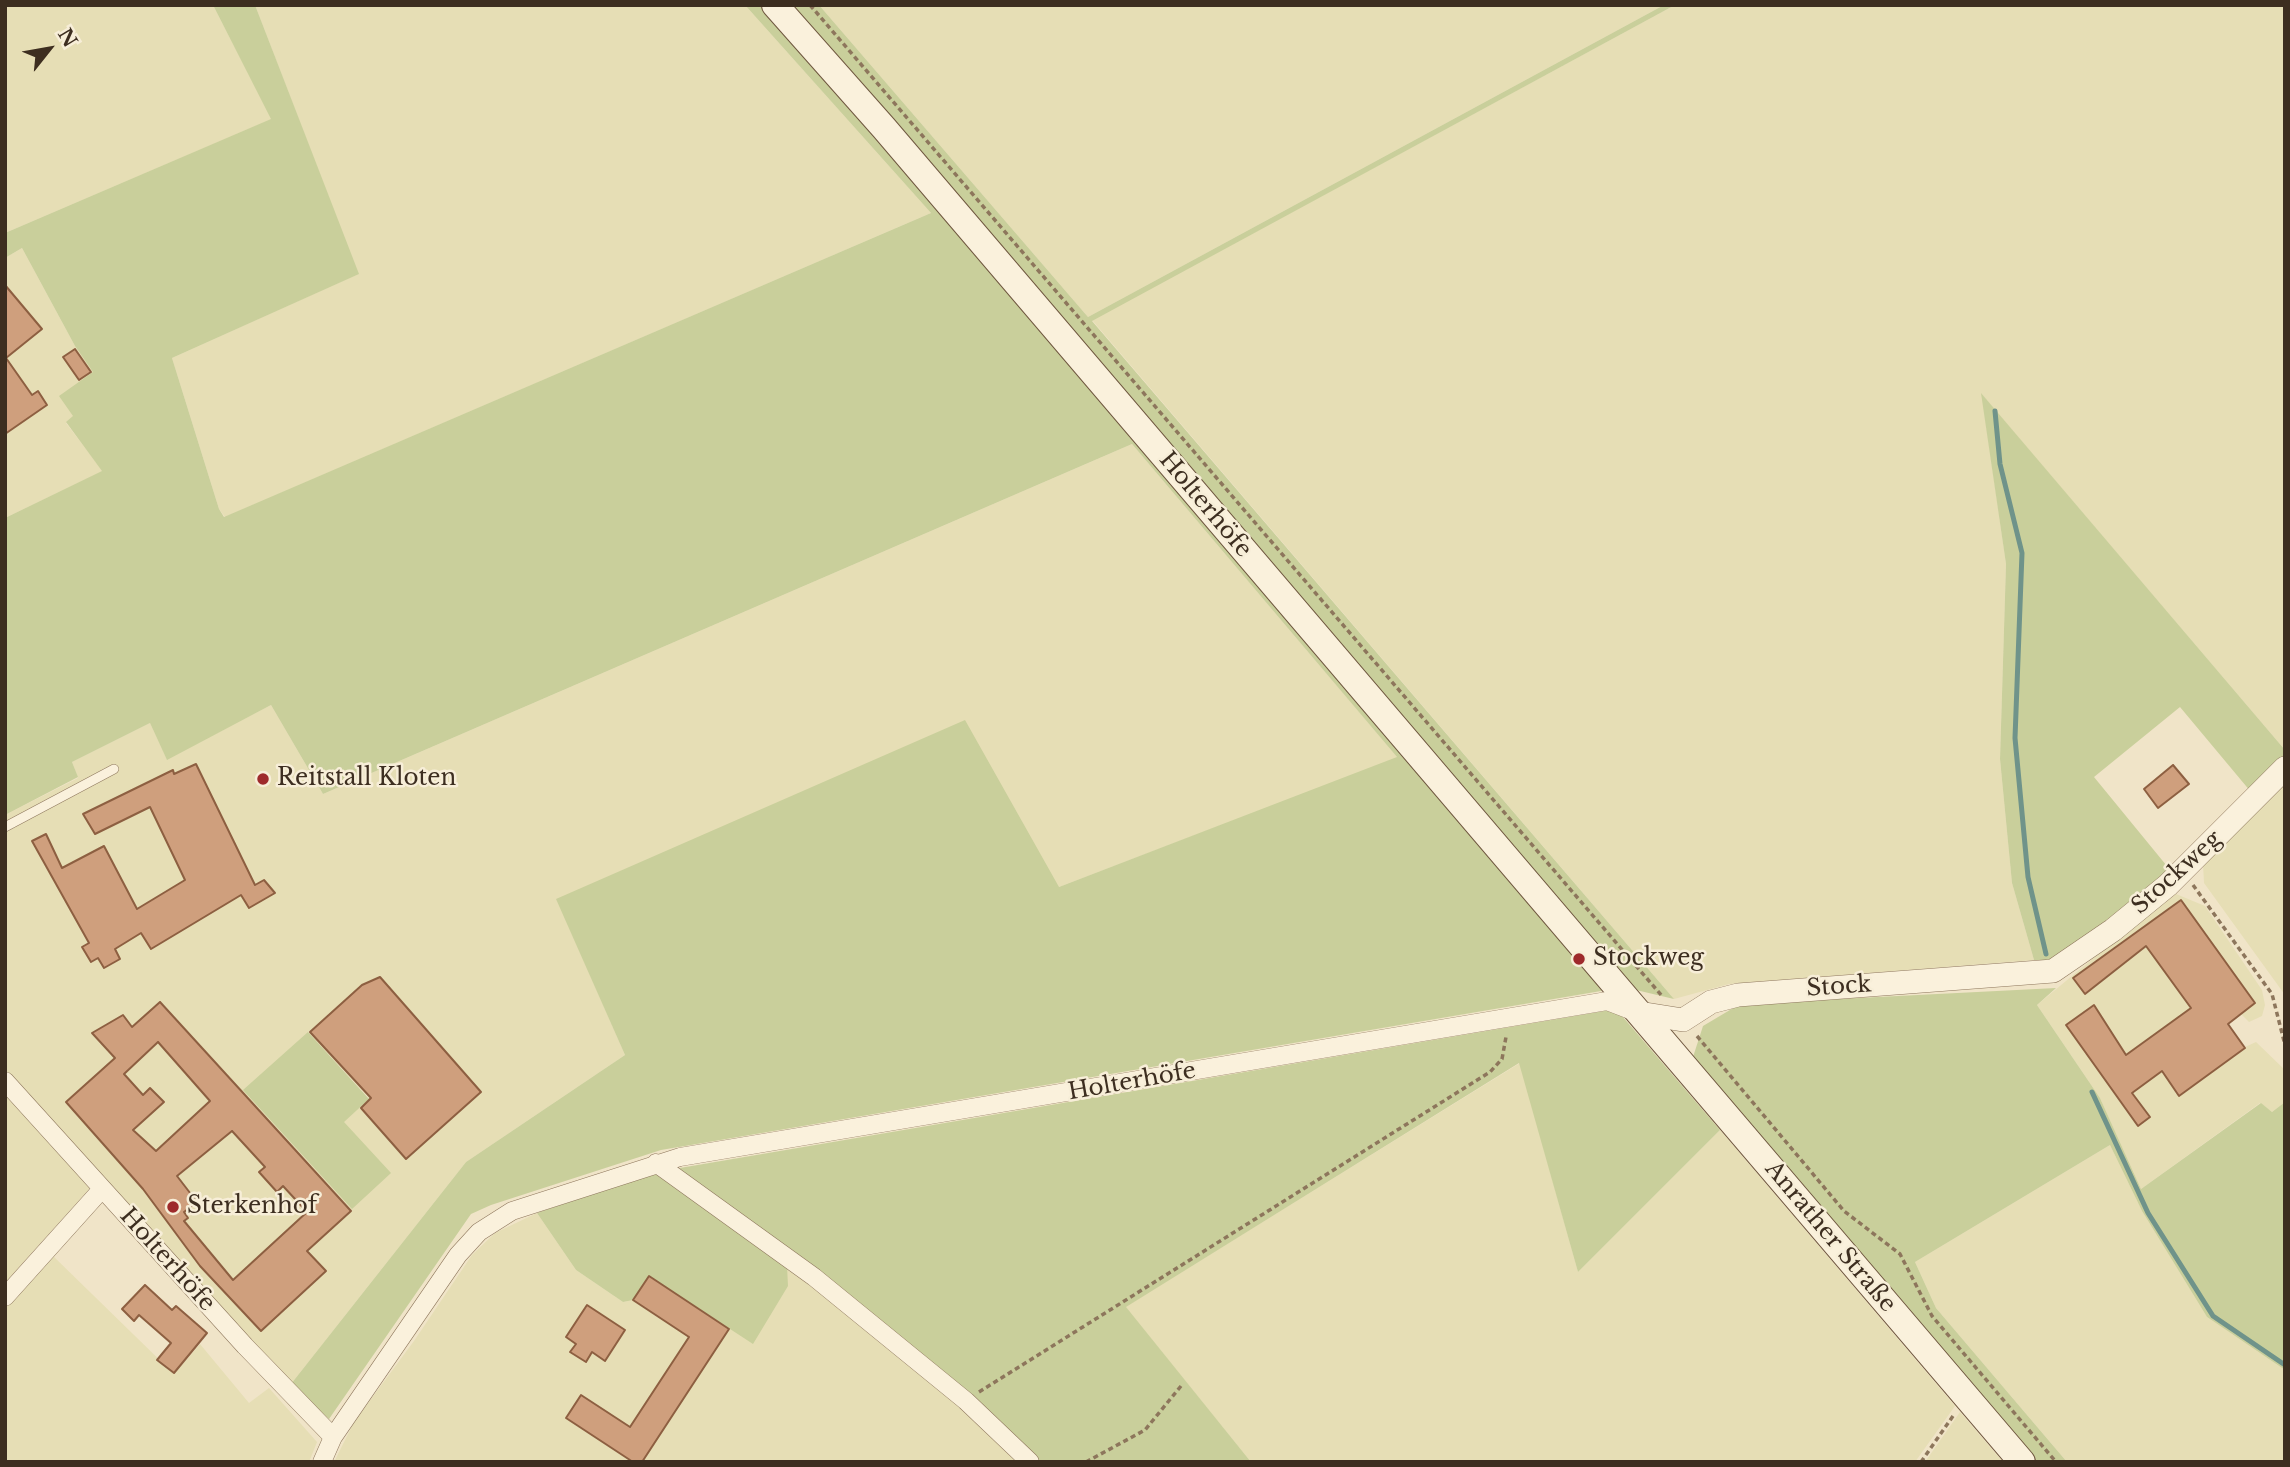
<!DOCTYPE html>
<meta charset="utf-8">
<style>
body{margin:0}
#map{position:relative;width:2290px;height:1467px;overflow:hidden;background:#f0e4c8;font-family:"Libre Baskerville",serif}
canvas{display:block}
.frame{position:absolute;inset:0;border:7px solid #3d2e20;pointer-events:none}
.north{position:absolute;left:14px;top:14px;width:70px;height:70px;-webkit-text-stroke:5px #f7eed8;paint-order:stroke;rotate:59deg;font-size:19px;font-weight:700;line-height:28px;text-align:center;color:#3d2e20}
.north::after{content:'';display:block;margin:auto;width:24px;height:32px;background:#3d2e20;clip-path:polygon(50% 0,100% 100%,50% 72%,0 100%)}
</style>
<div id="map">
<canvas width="2290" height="1467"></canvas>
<div class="frame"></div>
<div class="north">N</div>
</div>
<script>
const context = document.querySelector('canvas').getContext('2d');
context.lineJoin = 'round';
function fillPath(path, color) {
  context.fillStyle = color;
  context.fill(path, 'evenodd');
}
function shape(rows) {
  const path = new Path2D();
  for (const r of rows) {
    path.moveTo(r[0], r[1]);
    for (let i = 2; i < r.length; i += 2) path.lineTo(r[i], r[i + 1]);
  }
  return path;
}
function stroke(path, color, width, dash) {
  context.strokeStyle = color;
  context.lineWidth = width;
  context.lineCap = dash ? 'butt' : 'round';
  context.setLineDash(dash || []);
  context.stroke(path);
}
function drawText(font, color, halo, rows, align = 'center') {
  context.font = font + ' "Libre Baskerville",serif';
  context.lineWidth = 5;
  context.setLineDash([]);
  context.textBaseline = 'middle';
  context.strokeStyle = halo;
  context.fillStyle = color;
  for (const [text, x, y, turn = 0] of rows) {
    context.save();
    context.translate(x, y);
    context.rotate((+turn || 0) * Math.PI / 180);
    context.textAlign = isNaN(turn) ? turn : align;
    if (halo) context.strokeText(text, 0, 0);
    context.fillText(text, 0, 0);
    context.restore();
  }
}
fillPath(shape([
 [5,5,213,5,272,119,5,233],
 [255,5,745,5,931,213,225,517,219,509,172,358,358,274],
 [819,5,1664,5,1088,317],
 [1675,5,2285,5,2285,750,1982,395,2006,564,2000,759,2012,883,2034,960,1729,984,1674,999,1092,320],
 [22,248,75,346,94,372,74,417,66,423,103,471,5,518,5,258],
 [1132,444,1398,758,1059,887,557,899,625,1055,466,1162,291,1384,5,1072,5,815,78,778,72,762,150,723,167,759,271,705,323,794],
 [308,1032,369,1098,344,1121],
 [2285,781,2285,995,2204,883,2203,864],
 [2176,894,2205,906,2262,990,2265,1005,2262,1016,2249,1022,2241,1014,2228,1024,2245,1047,2256,1042,2285,1070,2285,1102,2272,1112,2260,1103,2141,1189,2100,1098,2037,1005,2142,918],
 [1520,1063,1578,1272,1720,1130,1955,1406,1915,1462,1251,1462,1125,1307],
 [5,1092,90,1188,5,1283],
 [2110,1145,2142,1211,2207,1317,2285,1370,2285,1462,2067,1462,1936,1308,1915,1262],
 [537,1213,576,1270,623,1302,633,1300,649,1276,787,1266,983,1424,1021,1462,334,1462,354,1422,414,1341,472,1255,495,1233],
 [52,1255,174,1374,200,1344,249,1403,269,1388,317,1442,309,1462,5,1462,5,1307],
 [1960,1412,2003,1462,1925,1462]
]), '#e6deb5');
fillPath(shape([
 [213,5,255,5,359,274,172,358,219,509,224,517,931,213,745,5,764,5,1602,987,1601,991,661,1150,491,1205,471,1214,329,1419,291,1384,466,1162,625,1055,556,899,965,720,1059,887,1397,757,1132,444,323,794,271,705,167,760,150,723,72,762,78,777,5,815,5,518,102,471,66,422,73,416,59,396,93,372,75,346,22,248,5,258,5,233,271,119],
 [787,5,819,5,1088,317,1664,5,1675,5,1092,321,1674,999,1636,990],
 [1981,393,2285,750,2285,757,2251,792,2180,707,2094,777,2171,871,2055,961,2034,960,2012,883,2000,759,2006,564],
 [2056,988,2037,1005,2100,1098,2141,1189,2261,1103,2272,1112,2285,1102,2285,1370,2207,1317,2142,1211,2110,1145,1915,1262,1936,1308,2067,1462,2038,1462,1693,1057,1703,1026,1740,1004],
 [1616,1009,1720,1130,1578,1272,1519,1063,1126,1307,1251,1462,1040,1462,1009,1431,674,1169],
 [308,1032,369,1099,344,1122,391,1173,352,1209,243,1090],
 [655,1172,787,1266,788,1286,753,1344,649,1276,633,1300,623,1302,576,1270,537,1213]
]), '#c9cf9b');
stroke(shape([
 [1995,411,2000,464,2022,553,2015,738,2028,877,2046,954],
 [2092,1092,2148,1213,2213,1316,2285,1365]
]), '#6f938a', 5);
const building = shape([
 [5,285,42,329,6,358,32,395,38,391,47,405,5,434,5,285],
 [75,349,91,372,79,380,63,357,75,349],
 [196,764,255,885,264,880,275,893,249,908,241,895,151,949,141,933,115,949,120,959,104,968,98,958,91,962,82,947,89,943,32,841,46,834,62,868,104,846,137,909,185,880,150,807,95,834,83,814,173,770,174,774,196,764],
 [2173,765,2189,784,2158,808,2144,789,2173,765],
 [2181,900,2255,1003,2228,1024,2245,1048,2179,1096,2162,1071,2132,1093,2150,1117,2138,1126,2066,1025,2094,1005,2126,1055,2191,1008,2146,946,2085,994,2073,978,2181,900],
 [380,977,481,1092,406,1159,361,1108,371,1098,310,1032,362,985,380,977],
 [160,1002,351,1211,307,1251,326,1271,261,1331,200,1266,143,1189,66,1102,115,1058,92,1033,123,1015,132,1027,160,1002],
 [158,1042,210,1101,156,1151,133,1130,164,1102,150,1088,143,1095,124,1074,158,1042],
 [232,1131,265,1167,259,1172,277,1192,283,1186,307,1212,233,1280,184,1221,188,1218,184,1212,197,1202,177,1176,232,1131],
 [649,1276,729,1329,642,1462,633,1462,566,1418,581,1395,630,1427,689,1337,633,1300,649,1276],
 [145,1285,172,1310,176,1306,207,1333,174,1373,157,1360,171,1343,139,1315,134,1321,122,1309,145,1285],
 [587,1305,625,1330,605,1361,592,1352,586,1362,570,1352,576,1344,566,1337,587,1305]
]);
fillPath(building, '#cf9f7d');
stroke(building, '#8d5f41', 2);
const service = shape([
 [5,827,114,769]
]);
const minor = shape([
 [5,1081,245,1346,333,1437],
 [656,1163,814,1277,966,1401,1030,1462],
 [5,1297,102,1189],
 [322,1462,333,1437,458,1255,479,1232,512,1211,680,1157,1607,1001,1633,1011]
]);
const tertiary = shape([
 [1639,1013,1683,1020,1711,1002,1738,995,2053,971,2113,930,2168,885,2285,768]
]);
const secondary = shape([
 [775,5,884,128,2022,1462]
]);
stroke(service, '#8d765c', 10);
stroke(minor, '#8d765c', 19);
stroke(tertiary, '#8d765c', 24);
stroke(secondary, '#6f573f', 28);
stroke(shape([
 [810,5,1662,996],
 [2193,885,2272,994,2285,1045],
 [1697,1036,1844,1211,1900,1254,1932,1316,2056,1462],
 [979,1392,1490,1072,1502,1059,1506,1037],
 [1086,1462,1145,1430,1181,1386],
 [1921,1462,1953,1416]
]), '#8d765c', 3.5, [5, 3.5]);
stroke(service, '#faf1dc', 9);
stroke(minor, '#faf1dc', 18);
stroke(tertiary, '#faf1dc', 23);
stroke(secondary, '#faf1dc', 26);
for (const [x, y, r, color] of [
 [263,779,7,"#9e2a2b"],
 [1579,959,7,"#9e2a2b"],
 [173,1207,7,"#9e2a2b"]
]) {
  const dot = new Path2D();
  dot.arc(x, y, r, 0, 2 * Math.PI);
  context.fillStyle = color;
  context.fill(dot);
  stroke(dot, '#f7eed8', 2.5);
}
drawText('23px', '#3d2e20', '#f7eed8', [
 ["Holterhöfe",1205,505,50],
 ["Stockweg",2177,873,-42],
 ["Stock",1839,987,-4],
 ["Holterhöfe",1132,1082,-10],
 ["Anrather Straße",1830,1237,50],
 ["Holterhöfe",167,1260,48]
]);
drawText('23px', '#3d2e20', '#f7eed8', [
 ["Reitstall Kloten",277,779],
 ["Stockweg",1593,959],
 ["Sterkenhof",187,1207]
], 'left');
</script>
